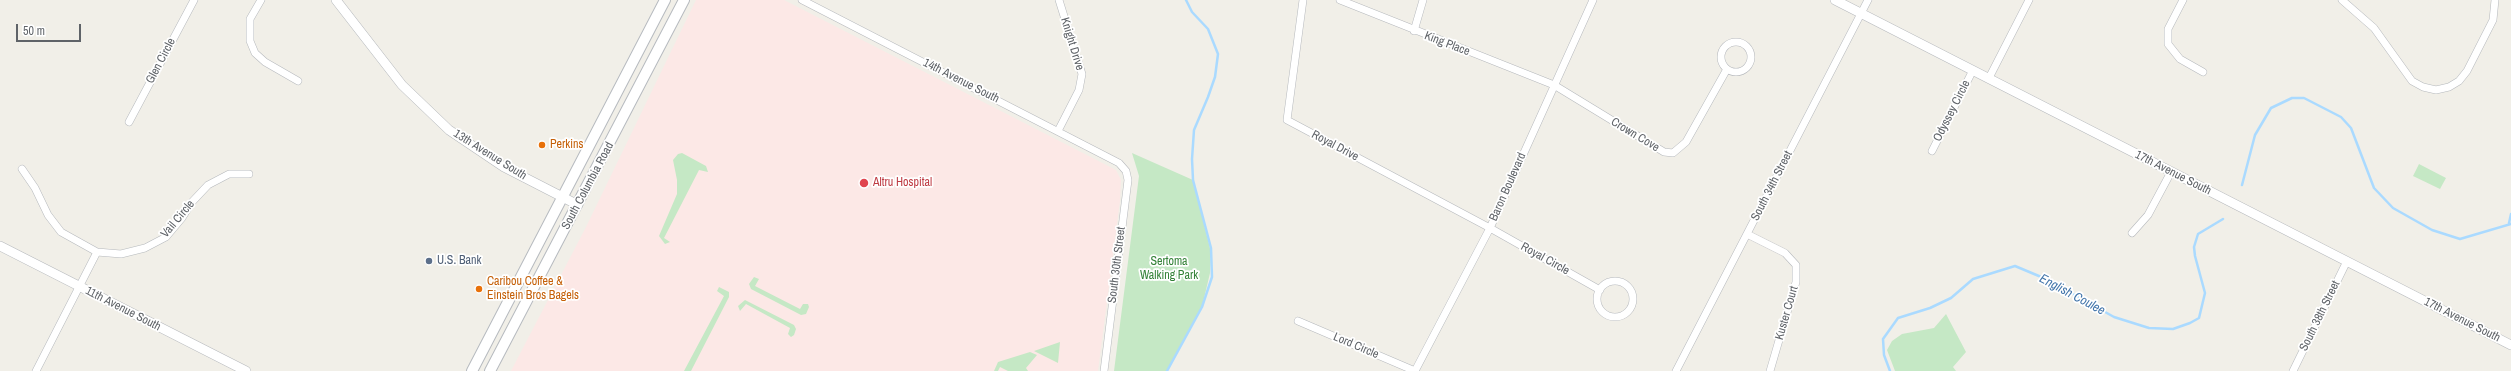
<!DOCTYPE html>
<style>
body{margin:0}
#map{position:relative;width:2511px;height:371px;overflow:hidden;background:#f1efe8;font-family:"Archivo Narrow",sans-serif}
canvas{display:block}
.scale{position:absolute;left:16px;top:24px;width:65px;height:18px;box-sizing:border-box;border:2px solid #5f6368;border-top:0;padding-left:5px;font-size:12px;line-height:14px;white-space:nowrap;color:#5f6368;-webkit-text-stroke:3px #fff;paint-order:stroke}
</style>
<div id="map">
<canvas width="2511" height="371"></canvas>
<div class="scale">50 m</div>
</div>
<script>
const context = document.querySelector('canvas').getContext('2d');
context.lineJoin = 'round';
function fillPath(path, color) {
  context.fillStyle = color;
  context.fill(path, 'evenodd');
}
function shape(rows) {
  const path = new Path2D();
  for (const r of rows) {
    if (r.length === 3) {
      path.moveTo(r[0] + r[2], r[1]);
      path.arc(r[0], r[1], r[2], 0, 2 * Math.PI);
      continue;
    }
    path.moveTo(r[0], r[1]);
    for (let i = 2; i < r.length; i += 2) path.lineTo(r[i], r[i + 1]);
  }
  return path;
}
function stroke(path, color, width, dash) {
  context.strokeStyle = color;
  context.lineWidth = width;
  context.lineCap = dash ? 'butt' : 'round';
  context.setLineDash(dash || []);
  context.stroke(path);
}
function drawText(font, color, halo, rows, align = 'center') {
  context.font = font + ' "Archivo Narrow",sans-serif';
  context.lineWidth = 3.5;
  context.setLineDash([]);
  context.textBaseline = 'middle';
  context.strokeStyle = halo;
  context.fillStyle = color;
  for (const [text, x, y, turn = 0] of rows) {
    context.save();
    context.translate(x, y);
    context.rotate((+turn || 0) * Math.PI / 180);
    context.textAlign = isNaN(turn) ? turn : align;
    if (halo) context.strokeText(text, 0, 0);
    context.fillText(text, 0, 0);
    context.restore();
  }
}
fillPath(shape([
 [696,0,784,0,1116,170,1121,180,1120,201,1098,371,511,371,586,227]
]), '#fce8e6');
fillPath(shape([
 [682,153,706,166,708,172,699,170,664,238,670,242,665,244,659,236,677,194,677,180,673,160,678,154],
 [1132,153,1193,180,1211,252,1210,273,1202,307,1167,371,1114,371,1139,176],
 [2419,164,2446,178,2440,189,2413,176],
 [754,277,759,279,755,286,800,309,803,304,808,304,809,307,806,314,801,315,751,289,749,284],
 [719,287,729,292,729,297,691,371,684,371,724,296,717,291],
 [745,300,794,325,796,329,794,335,791,337,788,334,790,328,746,304,740,311,738,306],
 [1946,314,1966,352,1953,367,1956,371,1895,371,1887,350,1892,341,1902,334,1934,328],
 [1060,342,1058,363,1034,351],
 [1030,352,1037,355,1026,368,1028,371,1008,371,1000,367,998,371,994,371,998,362]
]), '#c5e8c5');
stroke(shape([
 [2242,185,2255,135,2271,108,2292,98,2304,98,2341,117,2351,128,2374,188,2393,208,2432,230,2460,239,2511,224],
 [2509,223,2511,214],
 [1167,371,1202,307,1212,277,1211,248,1193,180,1192,159,1194,130,1208,97,1215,77,1218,54,1208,29,1192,12,1186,0],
 [1890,371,1884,355,1883,339,1898,318,1930,308,1951,298,1973,279,2015,266,2046,279,2114,317,2149,328,2173,329,2190,323,2199,318,2205,293,2195,256,2194,247,2198,234,2223,219]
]), '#aadaff', 2.5);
const minor = shape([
 [261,0,250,19,250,41,255,53,265,62,298,81],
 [802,0,1119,163,1126,171,1128,180,1104,371],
 [1303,0,1287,120,1490,228,1600,290],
 [1340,0,1554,85,1664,152,1673,153,1686,142,1727,69],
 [2183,0,2168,29,2168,44,2180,59,2203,72],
 [2342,0,2374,28,2412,81,2423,87,2436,90,2449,87,2459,81,2467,71,2493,20,2495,0],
 [1414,31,1423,0],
 [1736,57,15],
 [1989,78,2029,0],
 [129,122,194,0],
 [1058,131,1079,90,1082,74,1059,0],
 [1932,151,1973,70],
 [22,169,35,188,48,215,61,232,97,252,121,254,145,248,166,237,182,218,192,202,208,185,229,174,249,174],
 [2132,233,2148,215,2171,172],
 [1747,234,1785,253,1796,265,1796,282,1770,371],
 [1615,299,18],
 [1298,321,1415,371],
 [36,371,97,252],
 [1415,371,1490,228,1593,0],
 [1676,371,1868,0],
 [2293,371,2347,261]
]);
const tertiary = shape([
 [336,0,402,85,449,130,504,167,578,205],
 [1835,0,2511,345],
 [0,246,246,371]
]);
const secondary = shape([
 [472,371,665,0],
 [490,371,684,0]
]);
stroke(minor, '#b5b8bc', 8);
stroke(tertiary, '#b5b8bc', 10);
stroke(secondary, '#b6babf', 12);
stroke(minor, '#fff', 7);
stroke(tertiary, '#fff', 9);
stroke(secondary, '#fff', 10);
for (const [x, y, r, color] of [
 [542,145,4,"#e8710a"],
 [864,183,5,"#e0444e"],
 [429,261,4,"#5c6f8a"],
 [479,289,4,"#e8710a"]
]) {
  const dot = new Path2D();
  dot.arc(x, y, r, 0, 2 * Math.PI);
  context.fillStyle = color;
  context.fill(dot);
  stroke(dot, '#fff', 1.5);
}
drawText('12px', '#5f6368', '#fff', [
 ["Knight Drive",1072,44,73],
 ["King Place",1447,44,21],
 ["Glen Circle",161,61,-62],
 ["14th Avenue South",961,81,27],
 ["Odyssey Circle",1952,111,-63],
 ["Crown Cove",1635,135,31],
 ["Royal Drive",1335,146,28],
 ["13th Avenue South",490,155,32],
 ["17th Avenue South",2173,173,27],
 ["South Columbia Road",588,186,-62],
 ["South 34th Street",1772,186,-63],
 ["Baron Boulevard",1508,187,-66],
 ["Vail Circle",178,219,-50],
 ["Royal Circle",1545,259,29],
 ["South 30th Street",1117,265,-83],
 ["11th Avenue South",123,309,27],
 ["Kuster Court",1787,313,-74],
 ["South 38th Street",2320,316,-64],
 ["17th Avenue South",2462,320,27],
 ["Lord Circle",1356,346,23]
]);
drawText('12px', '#c56008', '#fff', [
 ["Perkins",550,145],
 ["Caribou Coffee &",487,282],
 ["Einstein Bros Bagels",487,296]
], 'left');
drawText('12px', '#be3a42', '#fff', [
 ["Altru Hospital",873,183]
], 'left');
drawText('12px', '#4e5e75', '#fff', [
 ["U.S. Bank",437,261]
], 'left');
drawText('12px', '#348238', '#fff', [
 ["Sertoma",1169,262],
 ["Walking Park",1169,276]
]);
drawText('italic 13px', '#4174aa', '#fff', [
 ["English Coulee",2072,295,28]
]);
</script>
